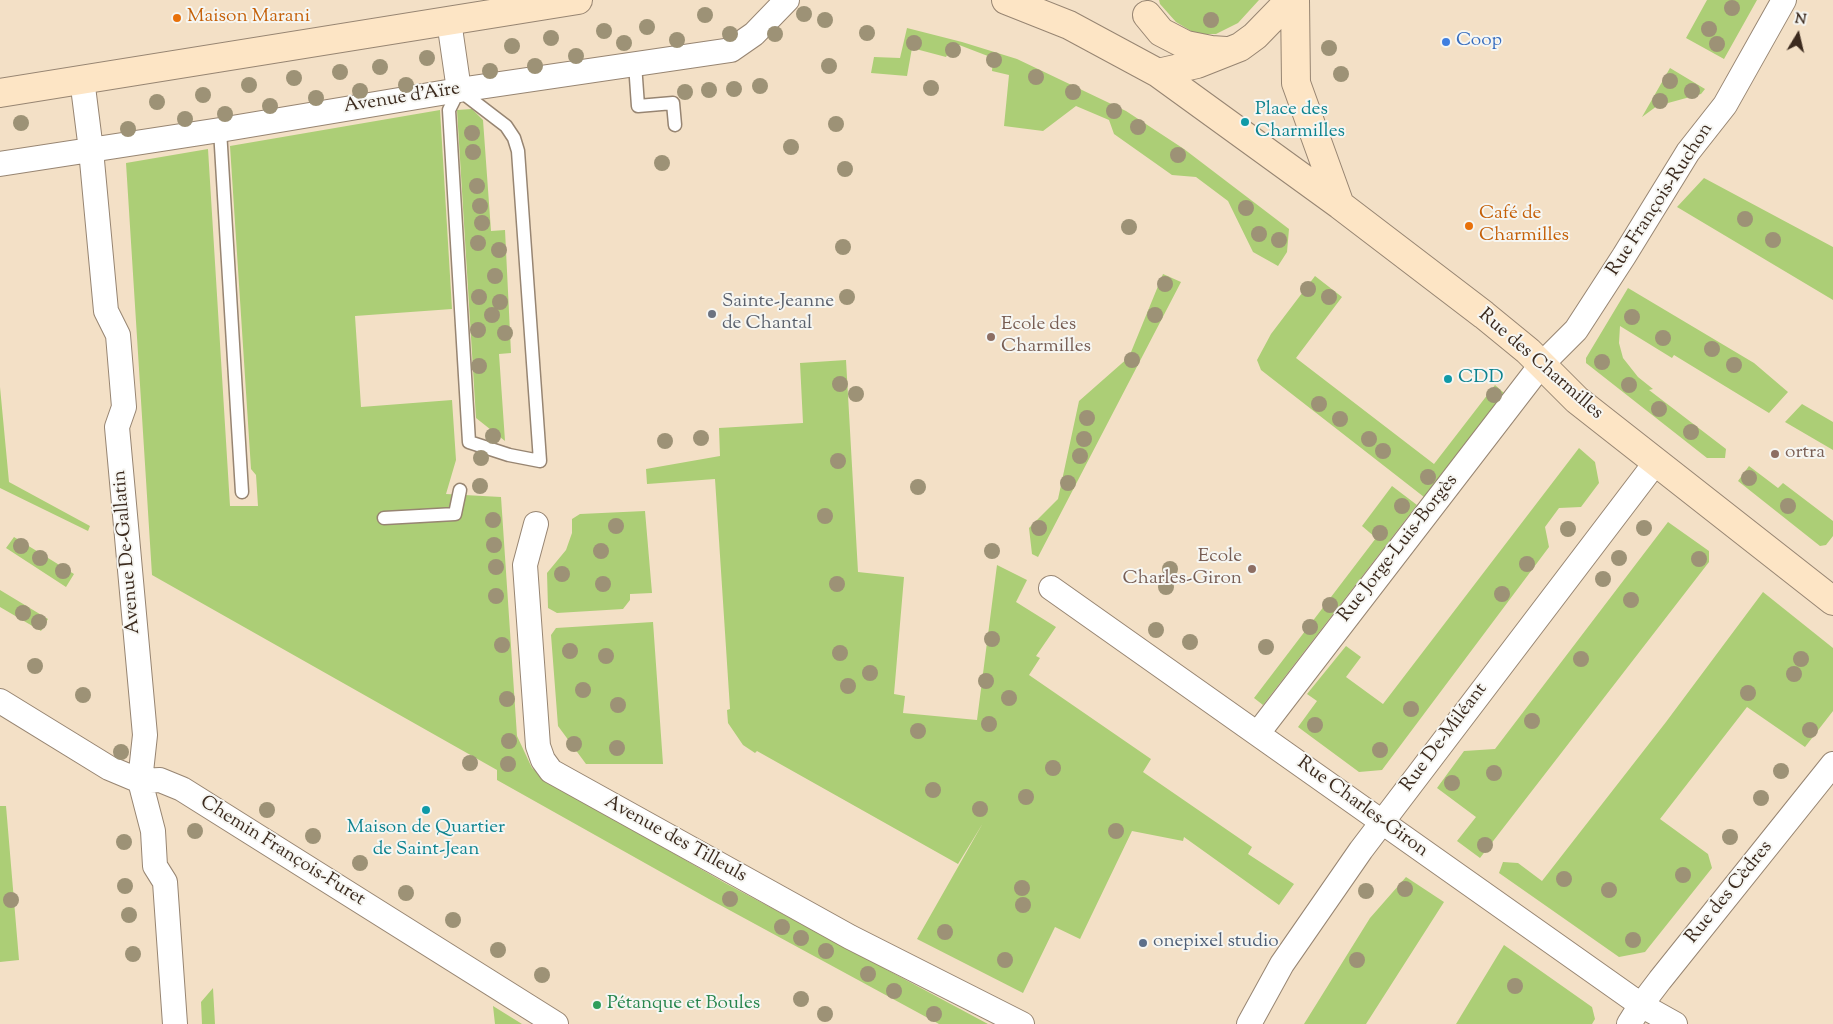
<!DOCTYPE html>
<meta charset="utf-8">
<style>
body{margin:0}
#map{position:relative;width:1833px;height:1024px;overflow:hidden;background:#f3e0c6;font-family:"Sorts Mill Goudy",serif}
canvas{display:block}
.north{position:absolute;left:1773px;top:10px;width:50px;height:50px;-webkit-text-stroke:4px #f6f6f2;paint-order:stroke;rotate:9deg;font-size:14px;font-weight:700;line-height:20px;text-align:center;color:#3b2a1e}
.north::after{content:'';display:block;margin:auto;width:18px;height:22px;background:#3b2a1e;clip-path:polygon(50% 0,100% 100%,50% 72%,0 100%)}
</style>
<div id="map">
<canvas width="1833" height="1024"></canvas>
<div class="north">N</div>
</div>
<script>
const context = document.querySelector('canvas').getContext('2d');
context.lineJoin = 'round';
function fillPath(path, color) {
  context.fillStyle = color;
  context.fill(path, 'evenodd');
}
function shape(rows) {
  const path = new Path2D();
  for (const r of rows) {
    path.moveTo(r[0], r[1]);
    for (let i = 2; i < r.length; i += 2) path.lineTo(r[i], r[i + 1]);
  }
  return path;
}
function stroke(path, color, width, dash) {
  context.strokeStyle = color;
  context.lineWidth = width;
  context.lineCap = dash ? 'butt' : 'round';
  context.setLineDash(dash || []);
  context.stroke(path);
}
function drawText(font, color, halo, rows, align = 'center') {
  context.font = font + ' "Sorts Mill Goudy",serif';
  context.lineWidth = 4;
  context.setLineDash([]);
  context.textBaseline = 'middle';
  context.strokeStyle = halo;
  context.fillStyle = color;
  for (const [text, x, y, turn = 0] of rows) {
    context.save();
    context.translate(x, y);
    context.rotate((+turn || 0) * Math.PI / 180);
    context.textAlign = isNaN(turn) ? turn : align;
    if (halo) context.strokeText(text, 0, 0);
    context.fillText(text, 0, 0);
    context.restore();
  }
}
fillPath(shape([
 [1159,0,1259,0,1238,23,1216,34,1196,34,1176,22,1160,4],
 [1707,0,1757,0,1724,59,1686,38],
 [907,28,962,42,1017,59,1126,111,1184,149,1289,229,1287,252,1278,266,1253,252,1228,201,1196,177,1172,175,1114,134,1109,120,1076,106,1043,131,1004,126,1009,75,992,71,993,58,954,43,946,57,912,48,907,76,871,73,874,57,900,58],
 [1670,68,1705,89,1701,94,1657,106,1642,117],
 [472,109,483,120,491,231,505,230,511,353,499,354,505,441,476,418,457,110],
 [440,110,452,309,355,316,361,407,452,400,456,460,446,494,501,497,517,736,532,768,550,782,725,883,988,1024,939,1024,709,899,497,780,497,770,152,575,126,163,208,149,230,506,258,506,256,475,251,469,230,146],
 [1704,178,1833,247,1833,300,1677,207],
 [1163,274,1181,282,1038,557,1032,554,1029,528,1058,499,1079,401,1129,357],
 [1315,276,1342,297,1296,358,1434,464,1495,385,1504,393,1424,497,1261,370,1257,360,1271,334],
 [1628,288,1754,363,1788,392,1769,413,1674,355,1672,358,1620,326,1619,343,1623,358,1638,377,1653,389,1649,390,1726,449,1725,458,1707,458,1586,363,1586,358],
 [846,360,858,572,904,577,894,694,905,696,903,713,977,720,997,565,1027,580,1016,602,1056,627,1036,656,1040,658,1029,675,1151,759,1143,772,1252,847,1248,854,1294,884,1279,905,1184,837,1183,841,1132,831,1080,939,1055,927,1023,993,917,939,983,823,958,864,757,751,755,753,743,745,728,723,727,710,730,709,715,479,647,484,646,469,720,456,719,428,803,423,800,363],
 [0,387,9,482,90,526,88,531,0,488],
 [1802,404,1833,422,1833,450,1785,422],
 [1579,448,1595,462,1599,483,1581,507,1559,508,1545,527,1549,547,1382,770,1359,772,1298,727,1317,701,1307,694,1346,646,1361,657,1346,677,1383,704],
 [1749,466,1778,488,1783,483,1833,521,1833,536,1826,545,1820,546,1738,481],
 [1392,486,1417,505,1263,705,1254,698,1376,538,1362,526],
 [645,511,652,593,630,594,630,600,623,609,557,613,548,608,547,573,566,550,572,533,572,519,580,514],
 [1668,522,1709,551,1709,562,1480,858,1457,841,1476,817,1437,788,1464,751,1495,749],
 [14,537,74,574,66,587,6,548],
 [0,590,48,619,41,631,0,607],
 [1763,592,1833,648,1833,711,1805,747,1747,707,1660,819,1708,854,1712,868,1645,952,1619,957,1499,873,1503,862,1518,863,1542,881,1666,722],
 [653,622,663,764,586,764,558,726,551,635,556,628],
 [0,806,6,806,19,960,0,962],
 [1406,877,1444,902,1366,1024,1304,1024,1370,918],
 [1504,945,1592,1007,1595,1019,1592,1024,1456,1024],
 [213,988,215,1024,202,1024,201,1002],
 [493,1006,522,1024,495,1024]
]), '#acce76');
const service = shape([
 [635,64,638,106,673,103,675,125],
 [459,90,506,126,514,138,518,151,540,461,509,455,469,442,449,110,459,90],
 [220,130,242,492],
 [384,518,455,514,460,490]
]);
const minor = shape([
 [449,21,459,90],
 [82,79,91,150,106,311,118,335,124,407,117,427,145,735,140,781,153,831,155,866,165,882,175,1024],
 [0,164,220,130,459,90,731,50,754,34,787,0],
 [536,524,525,565,538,746,543,760,551,771,850,937,1022,1024],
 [1051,588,1641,1005,1675,1024],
 [0,701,109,768,140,781,160,780,182,789,556,1024],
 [1258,733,1541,365,1576,330,1624,256,1688,152,1725,105,1784,0],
 [1249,1024,1282,964,1361,850,1656,462],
 [1629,1024,1641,1005,1660,980,1833,764]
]);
const secondary = shape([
 [1006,0,1069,25,1158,73,1340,205,1484,315,1528,351,1577,400,1833,601],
 [1295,0,1296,83,1340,205],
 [1147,15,1161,32,1186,45,1211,50,1226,51],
 [1158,73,1197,64,1240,47,1255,36,1290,0],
 [0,93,578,0]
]);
stroke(service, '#978572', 15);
stroke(minor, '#978572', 26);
stroke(secondary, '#978572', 30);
stroke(service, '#fff', 12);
stroke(minor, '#fff', 24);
stroke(secondary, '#fde5c5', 28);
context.fillStyle = '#9d9276';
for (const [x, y] of [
 [1732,8],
 [804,14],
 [705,15],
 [825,20],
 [1211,20],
 [647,27],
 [1709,29],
 [604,31],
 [867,33],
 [730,34],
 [775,34],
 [551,38],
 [677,40],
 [624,43],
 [914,43],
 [1717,44],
 [512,46],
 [1329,48],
 [953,50],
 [576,56],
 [427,58],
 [994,60],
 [535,66],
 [829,66],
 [380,67],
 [490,71],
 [340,72],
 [1341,74],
 [1036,77],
 [294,78],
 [1670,81],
 [249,85],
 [406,85],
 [760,86],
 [931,88],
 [734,89],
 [709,90],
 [360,91],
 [1692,91],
 [685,92],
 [1073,92],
 [203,95],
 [316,98],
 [1660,101],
 [157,102],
 [270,106],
 [1114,111],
 [225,114],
 [185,119],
 [21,123],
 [836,124],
 [1138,127],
 [128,129],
 [472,133],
 [791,147],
 [473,152],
 [1178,155],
 [662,163],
 [845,169],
 [477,186],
 [480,206],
 [1246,208],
 [1745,219],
 [482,223],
 [1129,227],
 [1259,234],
 [1279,240],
 [1773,240],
 [478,243],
 [843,247],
 [499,250],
 [495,276],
 [1165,284],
 [1308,289],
 [479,297],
 [847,297],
 [1329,297],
 [500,302],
 [492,315],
 [1155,315],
 [1632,317],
 [478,330],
 [505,333],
 [1663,338],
 [1712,349],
 [1132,360],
 [1602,362],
 [1734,365],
 [479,366],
 [840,384],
 [1629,385],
 [856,394],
 [1494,395],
 [1319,404],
 [1659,409],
 [1087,418],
 [1340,419],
 [1691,432],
 [493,436],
 [701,438],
 [1084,439],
 [1369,439],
 [665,441],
 [1383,451],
 [1080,456],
 [481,458],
 [838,461],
 [1428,477],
 [1749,478],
 [1068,483],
 [480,486],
 [918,487],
 [1402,506],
 [1788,506],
 [825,516],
 [493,520],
 [616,526],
 [1039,528],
 [1644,528],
 [1568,529],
 [1380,533],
 [494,545],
 [21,546],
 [601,551],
 [992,551],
 [40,558],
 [1619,558],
 [1699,559],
 [1527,564],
 [496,567],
 [1170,569],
 [63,571],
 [562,574],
 [1603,579],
 [603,584],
 [837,584],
 [1166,587],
 [1502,594],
 [496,596],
 [1631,600],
 [1330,605],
 [23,613],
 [39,622],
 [1310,627],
 [1156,630],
 [992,639],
 [1190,642],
 [502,645],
 [1266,647],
 [570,651],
 [840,653],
 [606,656],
 [1581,659],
 [1801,659],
 [35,666],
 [870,673],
 [1794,674],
 [986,681],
 [848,686],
 [583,690],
 [1748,693],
 [83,695],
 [1009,698],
 [507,699],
 [618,705],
 [1411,709],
 [1532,721],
 [989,724],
 [1315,725],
 [1810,730],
 [918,731],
 [509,741],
 [574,744],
 [617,748],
 [1380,750],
 [121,752],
 [470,763],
 [508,764],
 [1053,768],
 [1781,771],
 [1494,773],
 [1452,783],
 [933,790],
 [1026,797],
 [1761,798],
 [980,809],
 [267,810],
 [195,831],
 [1116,831],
 [313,836],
 [1730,837],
 [124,842],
 [1485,845],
 [360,863],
 [1683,875],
 [1564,879],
 [125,886],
 [1022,888],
 [1405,889],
 [1609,890],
 [1366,891],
 [406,893],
 [730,899],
 [11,900],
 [1023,905],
 [129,915],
 [453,920],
 [782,927],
 [945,932],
 [801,938],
 [1633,940],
 [498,950],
 [826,951],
 [133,954],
 [1005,960],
 [1357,960],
 [868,974],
 [542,975],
 [1515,986],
 [894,991],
 [801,999],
 [825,1014],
 [934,1014]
]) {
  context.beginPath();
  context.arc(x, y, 8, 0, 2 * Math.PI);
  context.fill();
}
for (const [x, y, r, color] of [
 [177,18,5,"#e8710a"],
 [1446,42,5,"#3f7fe0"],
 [1245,122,5,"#0f9aa8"],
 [1469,226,5,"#e8710a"],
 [712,314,5,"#6b7280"],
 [991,337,5,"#8d6e63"],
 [1448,379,5,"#0f9aa8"],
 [1775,454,5,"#8d6e63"],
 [1252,569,5,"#8d6e63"],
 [426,810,5,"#0f9aa8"],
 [1143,943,5,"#5c6f8a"],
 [597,1005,5,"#2e9e5b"]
]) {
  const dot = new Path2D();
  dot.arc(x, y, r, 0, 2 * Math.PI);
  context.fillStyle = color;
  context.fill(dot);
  stroke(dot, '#f6f6f2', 2);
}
drawText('19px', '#c56008', '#f6f6f2', [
 ["Maison Marani",187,18],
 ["Café de",1479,215],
 ["Charmilles",1479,237]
], 'left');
drawText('19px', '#366cbe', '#f6f6f2', [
 ["Coop",1456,42]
], 'left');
drawText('19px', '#3b2a1e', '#f6f6f2', [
 ["Avenue d'Aïre",402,99,-9],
 ["Rue François-Ruchon",1661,200,-57],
 ["Rue des Charmilles",1540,365,41],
 ["Rue Jorge-Luis-Borgès",1399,549,-52],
 ["Avenue De-Gallatin",128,552,-95],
 ["Rue De-Miléant",1445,738,-53],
 ["Rue Charles-Giron",1362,808,36],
 ["Avenue des Tilleuls",675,840,29],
 ["Chemin François-Furet",282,852,32],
 ["Rue des Cèdres",1730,893,-51]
]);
drawText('19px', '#0d838f', '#f6f6f2', [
 ["Place des",1255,111],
 ["Charmilles",1255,133],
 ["CDD",1458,379],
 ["Maison de Quartier",426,829,"center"],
 ["de Saint-Jean",426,851,"center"]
], 'left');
drawText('19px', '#5b616d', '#f6f6f2', [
 ["Sainte-Jeanne",722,303],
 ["de Chantal",722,325]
], 'left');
drawText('19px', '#785e54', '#f6f6f2', [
 ["Ecole des",1001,326],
 ["Charmilles",1001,348],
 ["ortra",1785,454],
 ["Ecole",1242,558,"right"],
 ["Charles-Giron",1242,580,"right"]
], 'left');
drawText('19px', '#4e5e75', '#f6f6f2', [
 ["onepixel studio",1153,943]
], 'left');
drawText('19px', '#27864d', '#f6f6f2', [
 ["Pétanque et Boules",607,1005]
], 'left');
</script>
